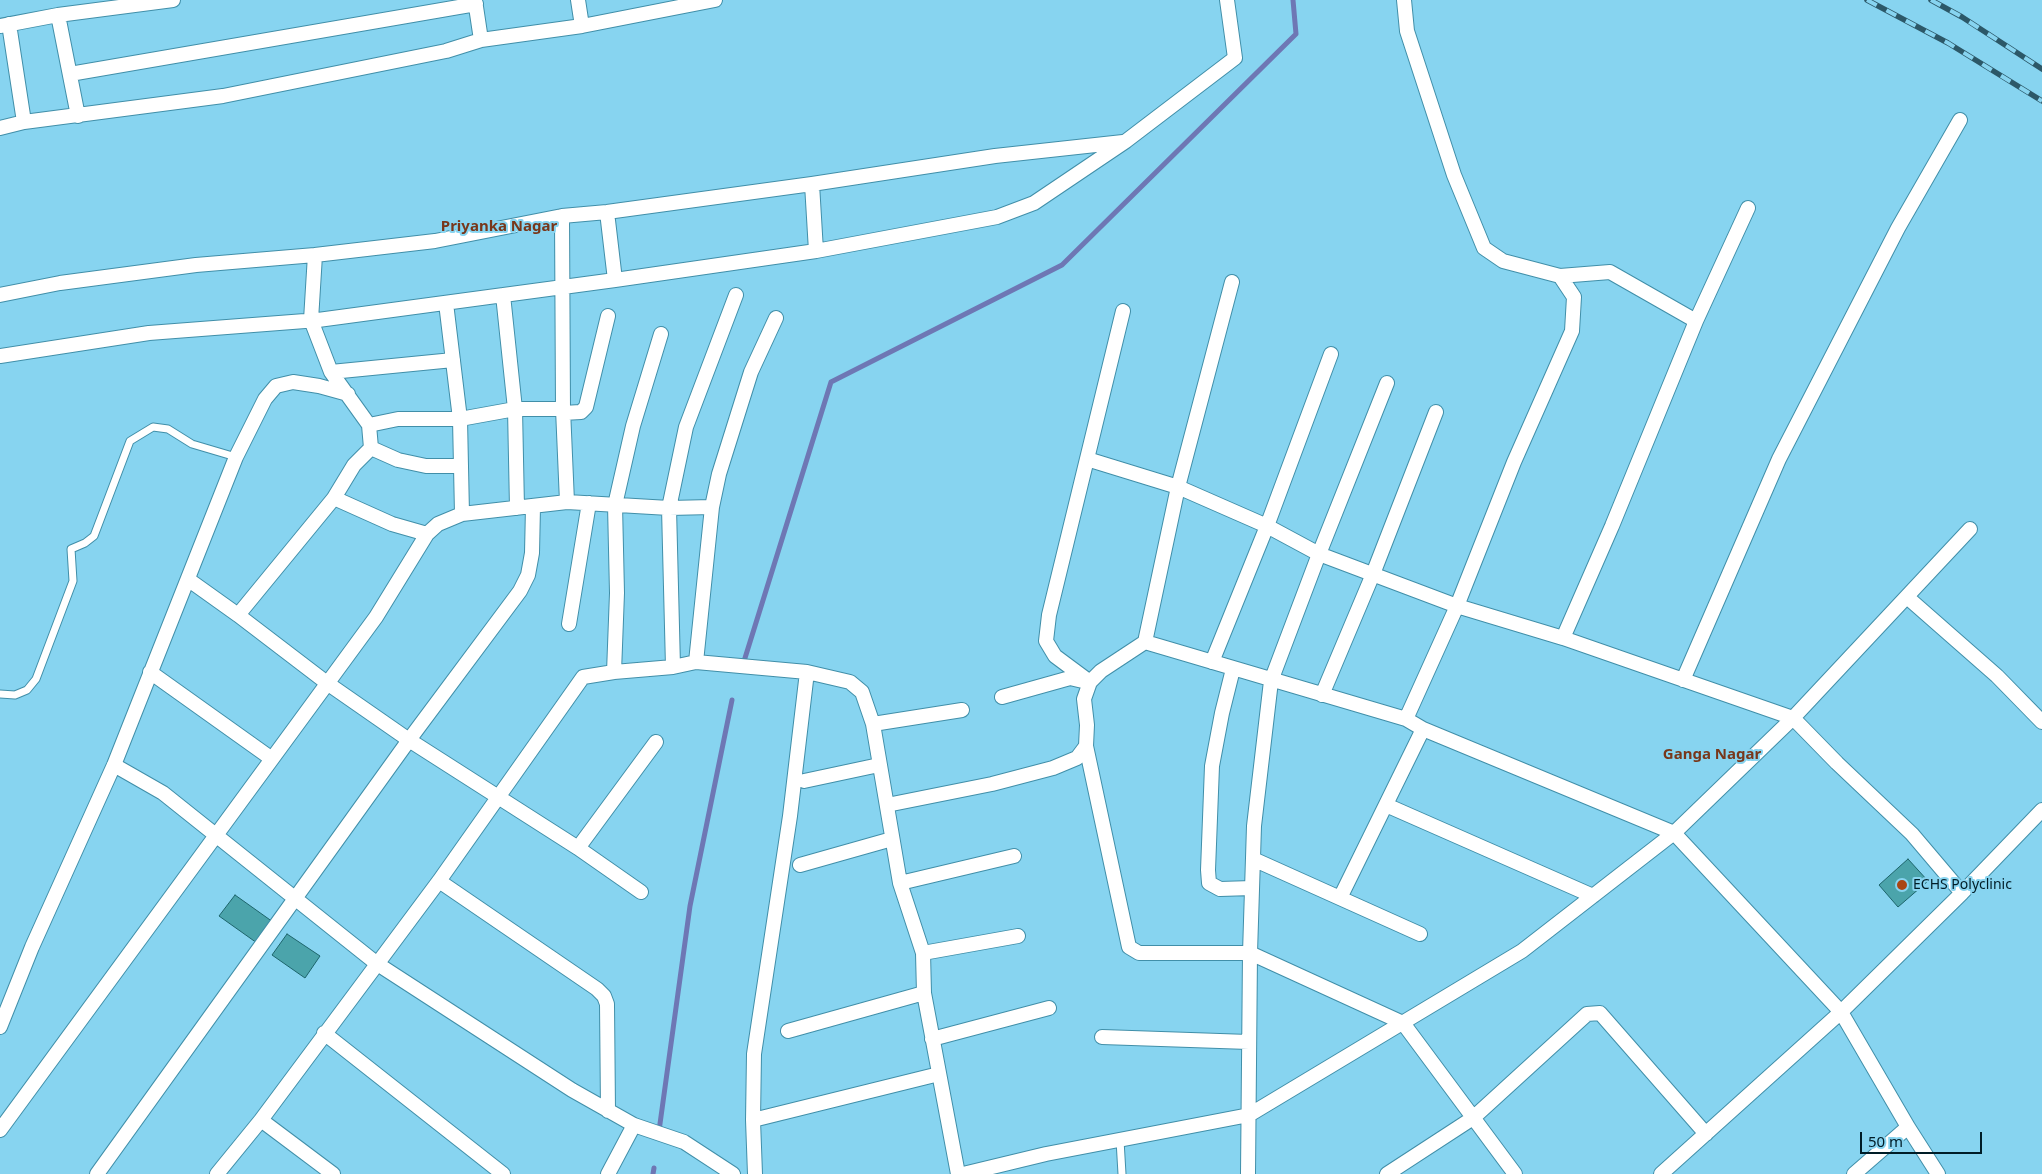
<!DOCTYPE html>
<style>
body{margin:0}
#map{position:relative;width:2042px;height:1174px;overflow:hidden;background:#87d4f0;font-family:"Noto Sans",sans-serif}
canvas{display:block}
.scale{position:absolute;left:1860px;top:1132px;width:122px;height:22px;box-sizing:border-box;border:2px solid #001d27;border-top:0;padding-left:6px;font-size:15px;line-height:18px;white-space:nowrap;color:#001d27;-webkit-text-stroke:4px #87d4f0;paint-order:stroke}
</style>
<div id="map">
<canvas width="2042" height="1174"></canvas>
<div class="scale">50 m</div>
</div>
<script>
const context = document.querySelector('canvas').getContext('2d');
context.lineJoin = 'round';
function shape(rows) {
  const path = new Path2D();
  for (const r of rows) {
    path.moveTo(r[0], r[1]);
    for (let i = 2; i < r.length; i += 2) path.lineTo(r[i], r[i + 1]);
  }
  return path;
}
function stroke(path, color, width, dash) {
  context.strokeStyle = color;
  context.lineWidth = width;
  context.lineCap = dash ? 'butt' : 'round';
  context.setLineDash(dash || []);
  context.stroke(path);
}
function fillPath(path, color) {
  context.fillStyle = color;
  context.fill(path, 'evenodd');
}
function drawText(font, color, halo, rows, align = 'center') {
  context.font = font + ' "Noto Sans",sans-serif';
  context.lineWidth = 4;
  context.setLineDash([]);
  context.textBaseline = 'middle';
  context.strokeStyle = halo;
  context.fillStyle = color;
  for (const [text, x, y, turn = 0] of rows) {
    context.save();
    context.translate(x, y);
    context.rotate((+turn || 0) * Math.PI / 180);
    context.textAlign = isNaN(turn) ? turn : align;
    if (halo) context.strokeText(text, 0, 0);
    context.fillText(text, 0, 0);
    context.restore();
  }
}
stroke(shape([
 [745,658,831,382,1062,265,1296,34,1293,0],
 [659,1131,690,906,732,700],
 [653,1174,654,1168]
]), '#6e77b4', 5);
const building = shape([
 [1908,859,1928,881,1898,907,1879,885,1908,859],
 [235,895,273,922,257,943,219,916,235,895],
 [287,934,320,956,305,978,272,955,287,934]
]);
fillPath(building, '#4ba4ab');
stroke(building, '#1d646a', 1);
const service = shape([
 [0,694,15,695,27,690,36,679,73,581,71,549,85,543,94,536,130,441,153,427,168,429,192,444,236,457],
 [1120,1140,1122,1174]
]);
const minor = shape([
 [578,0,582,26],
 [1404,0,1407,31,1454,175,1484,248,1503,261,1560,276,1574,297,1572,331,1514,462,1457,606,1406,719],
 [58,15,78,116],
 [9,24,24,122],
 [0,26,58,15,173,0],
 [481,40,582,26,715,0],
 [70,74,476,4],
 [0,128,24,122,223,96,446,51,481,40,475,0],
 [812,184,816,251],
 [1748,208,1696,321,1612,526,1563,638,1457,606,1319,554,1267,526,1178,487,1145,642,1406,719,1423,729,1674,833,1793,718,1970,529],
 [607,212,615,280],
 [1560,276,1610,272,1696,321],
 [0,295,60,283,196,265,315,255],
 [503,295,515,409,517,508],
 [446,303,460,419,462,514],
 [0,356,149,333,318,320,615,280,816,251,997,217,1034,203,1126,141,1235,58,1227,0],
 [331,372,453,360],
 [563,413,581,412,586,407,608,316],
 [369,425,398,419,460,419,515,409,563,409],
 [371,448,398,460,426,466,461,466],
 [1087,459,1178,487,1232,282],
 [567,502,669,508,712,507],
 [427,534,392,524,334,498,354,465,371,448,369,425,331,372,311,320,315,255,435,241,562,216,607,212,812,184,995,156,1123,142],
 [189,580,238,615,327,683,409,740,578,848,641,892],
 [1907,597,1997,676,2042,722],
 [238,615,334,498],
 [569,624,589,503],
 [1563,638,1793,718,1837,763,1912,834,1962,893],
 [696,662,712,507,719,474,751,372,776,318],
 [1212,662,1267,526,1331,354],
 [673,667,669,508,686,427,736,295],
 [1233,669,1222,713,1212,766,1208,870,1209,883,1220,889,1252,888],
 [150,672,272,759],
 [614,672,617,593,615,505,633,426,661,334],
 [1683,680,1779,459,1898,228,1960,120],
 [1090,682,1055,656,1046,641,1049,615,1123,311],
 [1322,695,1373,574,1436,412],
 [1002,697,1070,678,1087,682],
 [873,724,962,710],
 [1086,746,1129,947,1139,953,1250,953,1403,1023,1515,1174],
 [114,765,163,793,376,963,572,1090,634,1125,684,1142,733,1174],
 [804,781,879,765],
 [887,805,992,784,1053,768,1077,758,1086,746,1087,725,1084,699,1090,682,1101,671,1145,642],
 [1386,805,1593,896],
 [578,848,656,742],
 [1253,859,1420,934],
 [800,865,892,839],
 [439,881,597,989,604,996,607,1004,608,1111],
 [900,883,1014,856],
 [1340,898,1423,729],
 [923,953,1018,936],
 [0,1027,32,947,114,765,236,457,265,399,276,386,293,382,319,386,348,394],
 [788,1031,924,993],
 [324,1033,503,1174],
 [1102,1037,1249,1042],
 [932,1039,1049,1008],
 [261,1120,333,1174],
 [753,1120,939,1074],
 [0,1130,376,617,427,534,438,524,462,514,567,502,563,409,562,216],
 [97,1174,409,740,520,591,528,575,532,553,533,507],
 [217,1174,261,1120,439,881,583,677,614,672,673,667,696,662,807,672,850,682,862,692,873,724,900,883,923,953,924,993,958,1174],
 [608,1174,634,1125],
 [755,1174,753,1120,754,1054,790,816,807,672],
 [963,1174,1046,1154,1249,1115,1522,951,1674,833,1841,1012,1908,1127,1938,1174],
 [1248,1174,1250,953,1254,826,1271,681,1319,554,1387,383],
 [1387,1174,1473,1118,1587,1014,1600,1013,1706,1134],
 [1661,1174,1841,1012,1962,893,2042,810],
 [1854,1174,1908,1127]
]);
stroke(service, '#418fa9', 9);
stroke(minor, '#418fa9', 16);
stroke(service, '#fff', 7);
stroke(minor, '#fff', 14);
const rail = shape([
 [1867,0,1948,43,2042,101],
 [1931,0,1962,17,2042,69]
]);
stroke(rail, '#2c5868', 5.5);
stroke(rail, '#87d4f0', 4, [11]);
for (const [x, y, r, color] of [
 [1902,885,6,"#aa4614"]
]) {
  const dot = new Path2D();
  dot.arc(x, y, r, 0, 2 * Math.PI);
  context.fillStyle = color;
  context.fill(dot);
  stroke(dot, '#87d4f0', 2);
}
drawText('14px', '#001d27', '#87d4f0', [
 ["ECHS Polyclinic",1913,885]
], 'left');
drawText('bold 15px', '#78371a', '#87d4f0', [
 ["Priyanka Nagar",499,227],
 ["Ganga Nagar",1712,755]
]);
</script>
